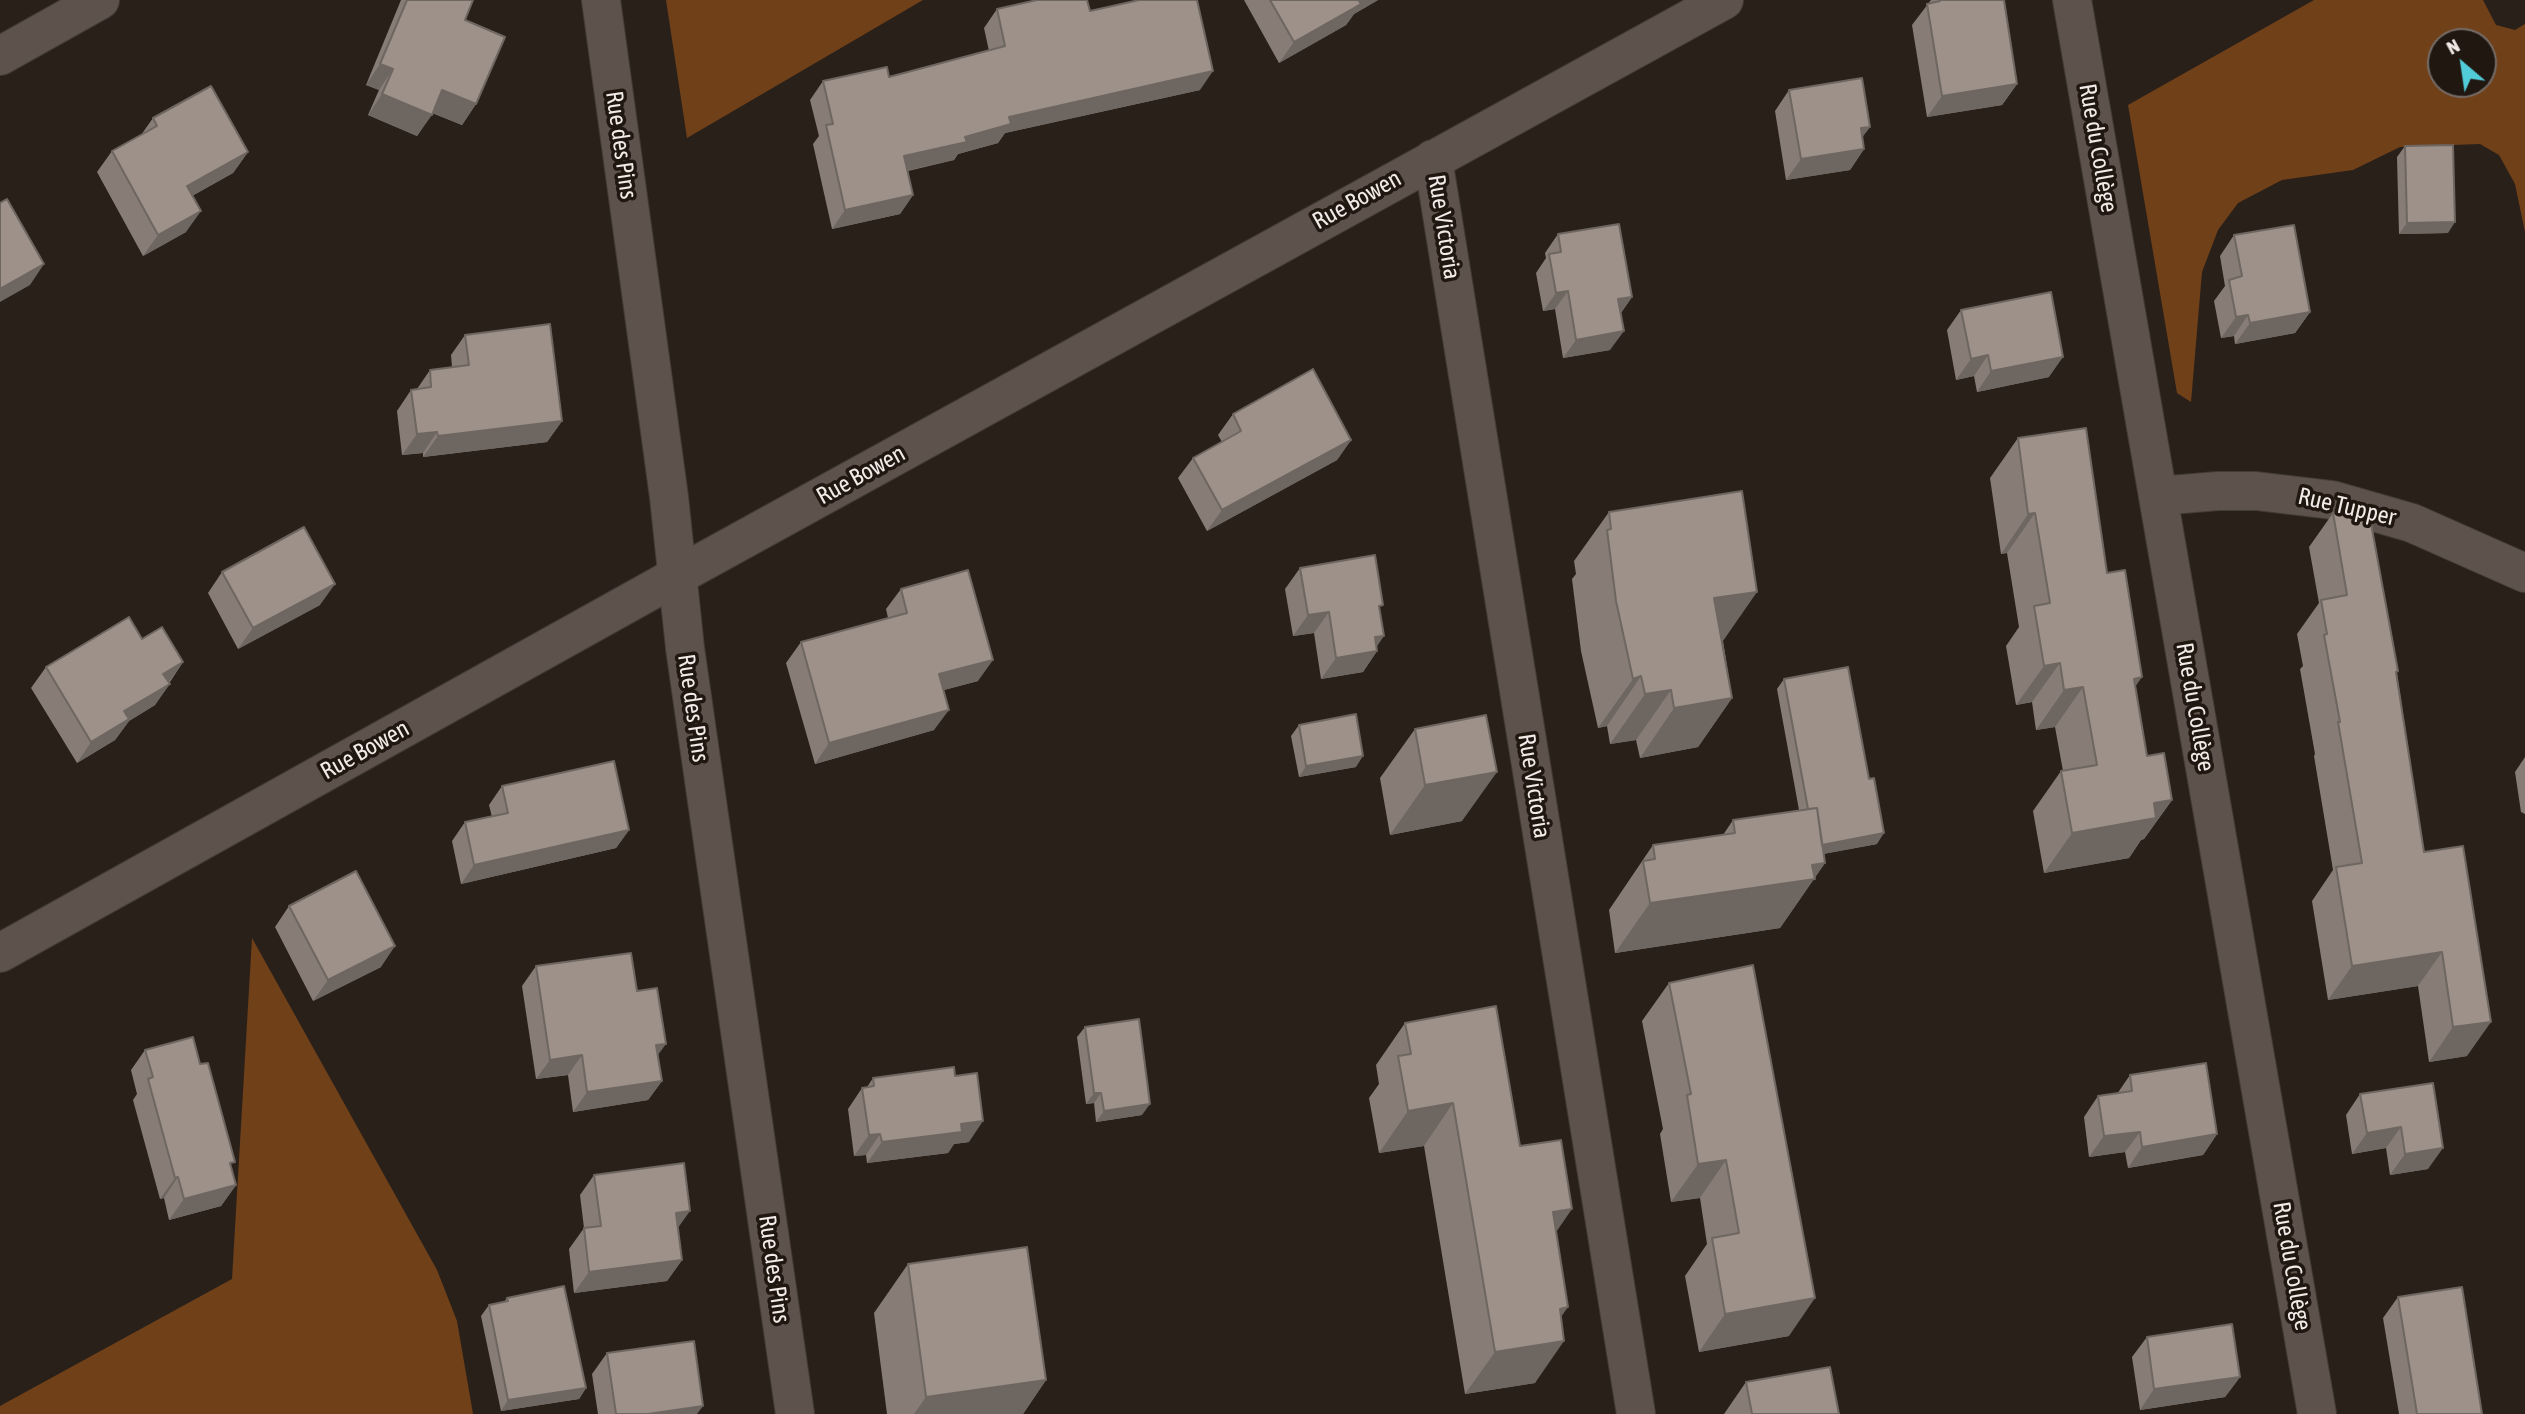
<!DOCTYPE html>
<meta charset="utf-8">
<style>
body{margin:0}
#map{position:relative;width:2525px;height:1414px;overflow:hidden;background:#2a201a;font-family:"Asap Condensed",sans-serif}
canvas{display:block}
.north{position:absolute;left:2427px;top:28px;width:70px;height:70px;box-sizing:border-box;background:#201711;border:2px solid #746b66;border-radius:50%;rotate:331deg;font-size:19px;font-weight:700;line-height:28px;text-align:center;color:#f1eae6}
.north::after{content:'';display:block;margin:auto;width:24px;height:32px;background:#52cbd9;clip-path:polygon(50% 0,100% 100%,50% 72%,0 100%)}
</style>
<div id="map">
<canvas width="2525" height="1414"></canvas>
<div class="north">N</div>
</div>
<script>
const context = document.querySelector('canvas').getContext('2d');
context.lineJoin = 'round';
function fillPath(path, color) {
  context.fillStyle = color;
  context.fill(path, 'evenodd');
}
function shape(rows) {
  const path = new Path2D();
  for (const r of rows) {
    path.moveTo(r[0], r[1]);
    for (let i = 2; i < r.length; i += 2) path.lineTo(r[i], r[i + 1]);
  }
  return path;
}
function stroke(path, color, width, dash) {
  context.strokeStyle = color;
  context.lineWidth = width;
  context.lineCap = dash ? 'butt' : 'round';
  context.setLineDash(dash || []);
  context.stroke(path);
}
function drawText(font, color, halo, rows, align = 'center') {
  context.font = font + ' "Asap Condensed",sans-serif';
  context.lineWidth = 7;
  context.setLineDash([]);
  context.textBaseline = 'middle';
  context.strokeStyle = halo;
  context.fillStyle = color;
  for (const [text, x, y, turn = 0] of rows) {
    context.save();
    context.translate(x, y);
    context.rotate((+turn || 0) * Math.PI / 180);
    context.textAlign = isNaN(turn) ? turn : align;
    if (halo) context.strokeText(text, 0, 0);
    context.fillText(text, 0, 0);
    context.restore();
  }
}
fillPath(shape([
 [666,0,923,0,687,138],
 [2314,0,2483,0,2496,25,2515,30,2525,24,2525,232,2515,184,2499,155,2480,144,2400,147,2353,170,2282,180,2238,203,2218,230,2202,272,2191,402,2177,393,2128,105],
 [2441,42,2483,42,2483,84,2441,84],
 [252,938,437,1270,457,1321,473,1414,0,1414,0,1406,232,1279]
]), '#704019');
const minor = shape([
 [601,0,669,497,685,648,795,1414],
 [2072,0,2317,1414],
 [0,56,100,0],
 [1433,159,1636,1414],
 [2158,496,2218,491,2256,491,2332,500,2412,523,2525,573],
 [0,953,677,576,1724,0]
]);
stroke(minor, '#433b36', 40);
stroke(minor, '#5e534c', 38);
fillPath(shape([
 [401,0,473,0,465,20,476,104,462,125,432,113,417,136,368,115,379,90,366,85],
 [1244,0,1378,0,1354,14,1346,25,1279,63],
 [1931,0,2004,0,2017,84,2002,105,1927,117,1912,25],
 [997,9,1090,11,1200,90,1005,133,998,143,958,154,954,160,908,171,913,195,900,214,832,229,813,144,819,136,810,100,823,81,889,77,989,51,984,28],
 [1789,90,1870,127,1862,137,1864,149,1850,170,1786,180,1775,111],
 [153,118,248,152,233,173,192,196,186,232,143,256,97,172,112,151,141,135],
 [2405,146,2448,233,2399,234,2397,157],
 [1558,234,1632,297,1621,313,1610,350,1563,358,1555,309,1543,311,1536,273,1546,258,1545,253],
 [2234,235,2310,312,2295,333,2235,344,2234,336,2221,338,2214,301,2225,286,2220,256],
 [1961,310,2049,377,1977,392,1974,376,1956,380,1947,330],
 [465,335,562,421,547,442,423,457,423,453,402,455,397,411,411,390,417,389,430,370,452,367,451,355],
 [1233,414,1351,440,1337,460,1207,531,1178,478,1193,458,1222,442,1218,435],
 [2018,438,2107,573,2135,687,2147,756,2172,800,2144,839,2141,840,2129,858,2044,873,2033,811,2061,771,2063,771,2055,727,2036,730,2032,702,2016,705,2006,646,2019,627,2007,553,2001,554,1990,478],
 [1609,512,1723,641,1732,698,1698,747,1640,758,1636,740,1610,744,1607,726,1598,728,1581,651,1572,579,1576,574,1574,561],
 [2333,513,2397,674,2424,852,2467,1056,2429,1062,2418,986,2328,1000,2312,901,2333,870,2314,756,2315,754,2300,669,2303,666,2297,634,2319,603,2309,547],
 [1300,568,1380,610,1377,647,1377,651,1363,672,1321,679,1314,633,1293,636,1285,589],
 [222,572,320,605,238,649,208,593],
 [901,589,978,681,944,690,934,730,815,764,786,663,801,642,888,618,886,609],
 [142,639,183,662,155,705,129,721,115,740,77,763,31,688,46,667],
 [1784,679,1877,844,1823,854,1825,863,1780,928,1615,953,1609,910,1653,845,1723,835,1733,820,1799,810,1777,689],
 [1299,725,1356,767,1299,777,1291,736],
 [1415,729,1462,821,1390,835,1380,778],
 [2525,757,2525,814,2521,812,2515,772],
 [502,786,629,830,616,848,461,884,452,841,465,822,492,817,489,805],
 [289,906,381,967,313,1001,275,927],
 [536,966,637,991,658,1055,662,1081,648,1100,573,1112,568,1075,536,1079,522,986],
 [1669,983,1789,1336,1699,1352,1685,1276,1707,1244,1700,1198,1671,1202,1660,1134,1663,1129,1642,1021],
 [1405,1023,1520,1146,1556,1232,1561,1317,1535,1383,1465,1394,1424,1146,1379,1153,1369,1098,1379,1084,1376,1065],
 [1085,1027,1142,1115,1096,1122,1094,1103,1086,1104,1077,1037],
 [145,1050,200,1064,236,1185,221,1206,169,1220,164,1198,160,1199,133,1100,137,1094,131,1070],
 [2130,1075,2217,1134,2203,1155,2128,1168,2125,1152,2089,1157,2084,1117,2098,1096,2117,1094],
 [955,1076,969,1142,954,1144,948,1153,867,1163,866,1155,854,1156,848,1109,862,1088,867,1087,873,1078],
 [2433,1083,2428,1169,2390,1175,2386,1148,2352,1154,2346,1115,2360,1094],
 [594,1175,678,1227,682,1260,667,1281,574,1293,569,1249,584,1228,580,1195],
 [908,1264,1046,1380,1023,1414,887,1414,874,1313],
 [2398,1297,2482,1414,2399,1414,2383,1318],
 [507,1298,586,1388,579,1399,501,1411,481,1316,489,1305,504,1302],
 [2147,1337,2240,1377,2225,1397,2140,1410,2132,1357],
 [607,1353,697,1414,598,1414,592,1374],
 [1746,1382,1839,1414,1724,1414]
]), '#877d76');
fillPath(shape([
 [1357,0,1378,0,1354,14,1346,25,1279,63,1294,42],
 [380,64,393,69,379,90,366,85],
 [1213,71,1200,90,1005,133,998,143,958,154,954,160,891,174,904,156,965,137,1009,117],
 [2017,84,2002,105,1927,117,1942,96],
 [442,90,476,104,462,125,428,111],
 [382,94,432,115,417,136,368,115],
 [1870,127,1855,147,1861,128],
 [1864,149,1850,170,1786,180,1801,159],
 [248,152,233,173,172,207,187,186],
 [913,195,900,214,832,229,845,210],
 [201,211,186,232,143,256,158,235],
 [2455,222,2448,233,2399,234,2407,223],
 [44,264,30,285,0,302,0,289],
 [1568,291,1555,309,1543,311,1556,293],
 [1632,297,1619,315,1618,299],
 [2310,312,2295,333,2235,344,2250,323],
 [2248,315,2234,336,2221,338,2236,317],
 [1624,331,1610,350,1563,358,1576,340],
 [1988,355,1974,376,1956,380,1971,359],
 [2063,357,2049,377,1977,392,1991,371],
 [562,421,547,442,423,457,438,436],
 [437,432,423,453,402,455,417,434],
 [1351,440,1337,460,1207,531,1222,510],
 [2035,513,2007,553,2001,554,2028,514],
 [335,584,320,605,238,649,253,628],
 [1757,592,1723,641,1679,648,1714,598],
 [1329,612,1314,633,1293,636,1308,615],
 [1384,636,1373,652,1377,651,1363,672,1321,679,1336,658,1375,637],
 [993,660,978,681,925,695,939,674],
 [183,662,168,683,163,674],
 [2060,663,2032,702,2016,705,2044,666],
 [1641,676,1607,726,1598,728,1633,679],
 [2142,677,2114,717,2134,679],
 [170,684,155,705,129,721,115,740,77,763,91,742,124,711],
 [2083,687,2055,727,2036,730,2064,690],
 [1671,690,1636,740,1610,744,1645,694],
 [1732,698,1698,747,1640,758,1674,708],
 [949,710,934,730,815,764,829,743],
 [1363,756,1356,767,1299,777,1306,766],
 [1497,772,1462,821,1390,835,1425,785],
 [2172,800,2144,839,2141,840,2129,858,2044,873,2072,833,2154,803],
 [629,830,616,848,461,884,474,865],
 [1884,833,1877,844,1807,857,1815,847],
 [1825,863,1780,928,1615,953,1650,903],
 [395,946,381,967,313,1001,328,980],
 [2442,952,2418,986,2328,1000,2352,966],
 [2491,1022,2467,1056,2429,1062,2453,1027],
 [666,1044,652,1063,656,1045],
 [582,1055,568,1075,536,1079,550,1060],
 [662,1081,648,1100,573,1112,587,1092],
 [1094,1093,1101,1093,1094,1103,1086,1104],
 [1453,1103,1424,1146,1379,1153,1408,1111],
 [1150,1104,1142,1115,1096,1122,1104,1111],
 [983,1121,969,1142,954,1144,948,1153,867,1163,882,1142,961,1124],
 [2401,1127,2386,1148,2352,1154,2367,1133],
 [2140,1132,2125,1152,2089,1157,2104,1136],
 [880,1134,866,1155,854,1156,869,1135],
 [2217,1134,2203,1155,2128,1168,2142,1147],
 [2443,1148,2428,1169,2390,1175,2405,1154],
 [1726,1160,1700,1198,1671,1202,1698,1164],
 [178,1177,164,1198,160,1199,175,1178],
 [236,1185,221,1206,169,1220,184,1199],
 [1572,1209,1543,1251,1553,1212],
 [690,1211,675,1232,676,1213],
 [682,1260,667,1281,574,1293,589,1272],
 [1815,1298,1789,1336,1699,1352,1725,1314],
 [1568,1307,1542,1344,1564,1341,1535,1383,1465,1394,1495,1352,1560,1309],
 [2240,1377,2225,1397,2140,1410,2154,1389],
 [1046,1380,1023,1414,914,1414,926,1397],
 [586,1388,579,1399,501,1411,508,1400],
 [703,1406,697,1414,648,1414]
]), '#6e6660');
const building = shape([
 [407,0,473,0,465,20,505,37,476,104,442,90,432,115,382,94,393,69,380,64,407,0],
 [1037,0,1087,0,1090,11,1139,0,1197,0,1213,71,1009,117,1011,124,965,137,967,142,904,156,913,195,845,210,826,125,833,124,823,81,887,67,889,77,1005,46,997,9,1037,0],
 [1270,0,1358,0,1361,4,1294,42,1270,0],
 [1940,0,2004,0,2017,84,1942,96,1927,4,1940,1,1940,0],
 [1862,78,1870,127,1861,128,1864,149,1801,159,1789,90,1862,78],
 [211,86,248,152,187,186,201,211,158,235,112,151,157,126,153,118,211,86],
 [2453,145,2455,222,2407,223,2405,146,2453,145],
 [7,199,44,264,0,289,0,203,7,199],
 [1619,224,1632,297,1618,299,1624,331,1576,340,1568,291,1556,293,1549,254,1561,252,1558,234,1619,224],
 [2294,225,2310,312,2250,323,2248,315,2236,317,2229,280,2242,276,2234,235,2294,225],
 [2051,292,2063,357,1991,371,1988,355,1971,359,1961,310,2051,292],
 [550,324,562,421,438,436,437,432,417,434,411,390,431,387,430,370,469,365,465,335,550,324],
 [1313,369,1351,440,1222,510,1193,458,1241,431,1233,414,1313,369],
 [2086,428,2107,573,2125,570,2142,677,2134,679,2147,756,2164,753,2172,800,2154,803,2156,818,2072,833,2061,771,2097,765,2083,687,2064,690,2060,663,2044,666,2034,606,2050,603,2035,513,2028,514,2018,438,2086,428],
 [1742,491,1757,592,1714,598,1732,698,1674,708,1671,690,1645,694,1641,676,1633,679,1616,601,1607,530,1611,529,1609,512,1742,491],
 [2368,507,2398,671,2396,672,2424,852,2463,846,2491,1022,2453,1027,2442,952,2352,966,2336,867,2362,863,2338,722,2340,722,2324,635,2327,634,2321,600,2347,595,2333,513,2368,507],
 [304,527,335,584,253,628,222,572,304,527],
 [1375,555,1383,605,1379,606,1384,636,1375,637,1377,651,1336,658,1329,612,1308,615,1300,568,1375,555],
 [968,570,993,660,939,674,949,710,829,743,801,642,907,613,901,589,968,570],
 [129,617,142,639,162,627,183,662,163,674,170,684,124,711,129,719,91,742,46,667,129,617],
 [1848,667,1869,779,1874,778,1884,833,1822,845,1817,808,1808,809,1784,679,1848,667],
 [1356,714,1363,756,1306,766,1299,725,1356,714],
 [1486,715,1497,772,1425,785,1415,729,1486,715],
 [614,761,629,830,474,865,465,822,508,813,502,786,614,761],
 [1817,808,1825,863,1812,865,1815,879,1650,903,1643,861,1655,859,1653,845,1735,833,1733,820,1817,808],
 [356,871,395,946,328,980,289,906,356,871],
 [631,953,637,991,657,988,666,1044,656,1045,662,1081,587,1092,582,1055,550,1060,536,966,631,953],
 [1753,965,1815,1298,1725,1314,1712,1238,1739,1233,1726,1160,1698,1164,1687,1095,1691,1094,1669,983,1753,965],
 [1496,1006,1520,1146,1561,1140,1572,1209,1553,1212,1568,1307,1560,1309,1564,1341,1495,1352,1453,1103,1408,1111,1398,1056,1411,1054,1405,1023,1496,1006],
 [1139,1019,1150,1104,1104,1111,1101,1093,1094,1093,1085,1027,1139,1019],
 [193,1037,200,1064,208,1063,235,1162,230,1163,236,1185,184,1199,178,1177,175,1178,148,1079,153,1077,145,1050,193,1037],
 [2206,1063,2217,1134,2142,1147,2140,1132,2104,1136,2098,1096,2132,1091,2130,1075,2206,1063],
 [954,1067,955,1076,977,1073,983,1121,961,1124,962,1132,882,1142,880,1134,869,1135,862,1088,874,1086,873,1078,954,1067],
 [2433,1083,2443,1148,2405,1154,2401,1127,2367,1133,2360,1094,2433,1083],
 [684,1163,690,1211,676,1213,682,1260,589,1272,584,1228,601,1226,594,1175,684,1163],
 [1027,1247,1046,1380,926,1397,908,1264,1027,1247],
 [564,1286,586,1388,508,1400,489,1305,508,1301,507,1298,564,1286],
 [2462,1287,2482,1414,2417,1414,2398,1297,2462,1287],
 [2232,1324,2240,1377,2154,1389,2147,1337,2232,1324],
 [694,1341,703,1406,648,1414,616,1414,607,1353,694,1341],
 [1830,1367,1839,1414,1752,1414,1746,1382,1830,1367]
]);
fillPath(building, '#9d9189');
stroke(building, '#6e6660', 2);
drawText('24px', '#f1eae6', '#201711', [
 ["Rue des Pins",621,145,82],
 ["Rue du Collège",2098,148,80],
 ["Rue Bowen",1357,200,-29],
 ["Rue Victoria",1444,227,81],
 ["Rue Bowen",861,475,-29],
 ["Rue Tupper",2347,507,13],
 ["Rue du Collège",2195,707,80],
 ["Rue des Pins",693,708,82],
 ["Rue Bowen",365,750,-29],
 ["Rue Victoria",1534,786,81],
 ["Rue du Collège",2292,1266,80],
 ["Rue des Pins",774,1269,82]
]);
</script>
